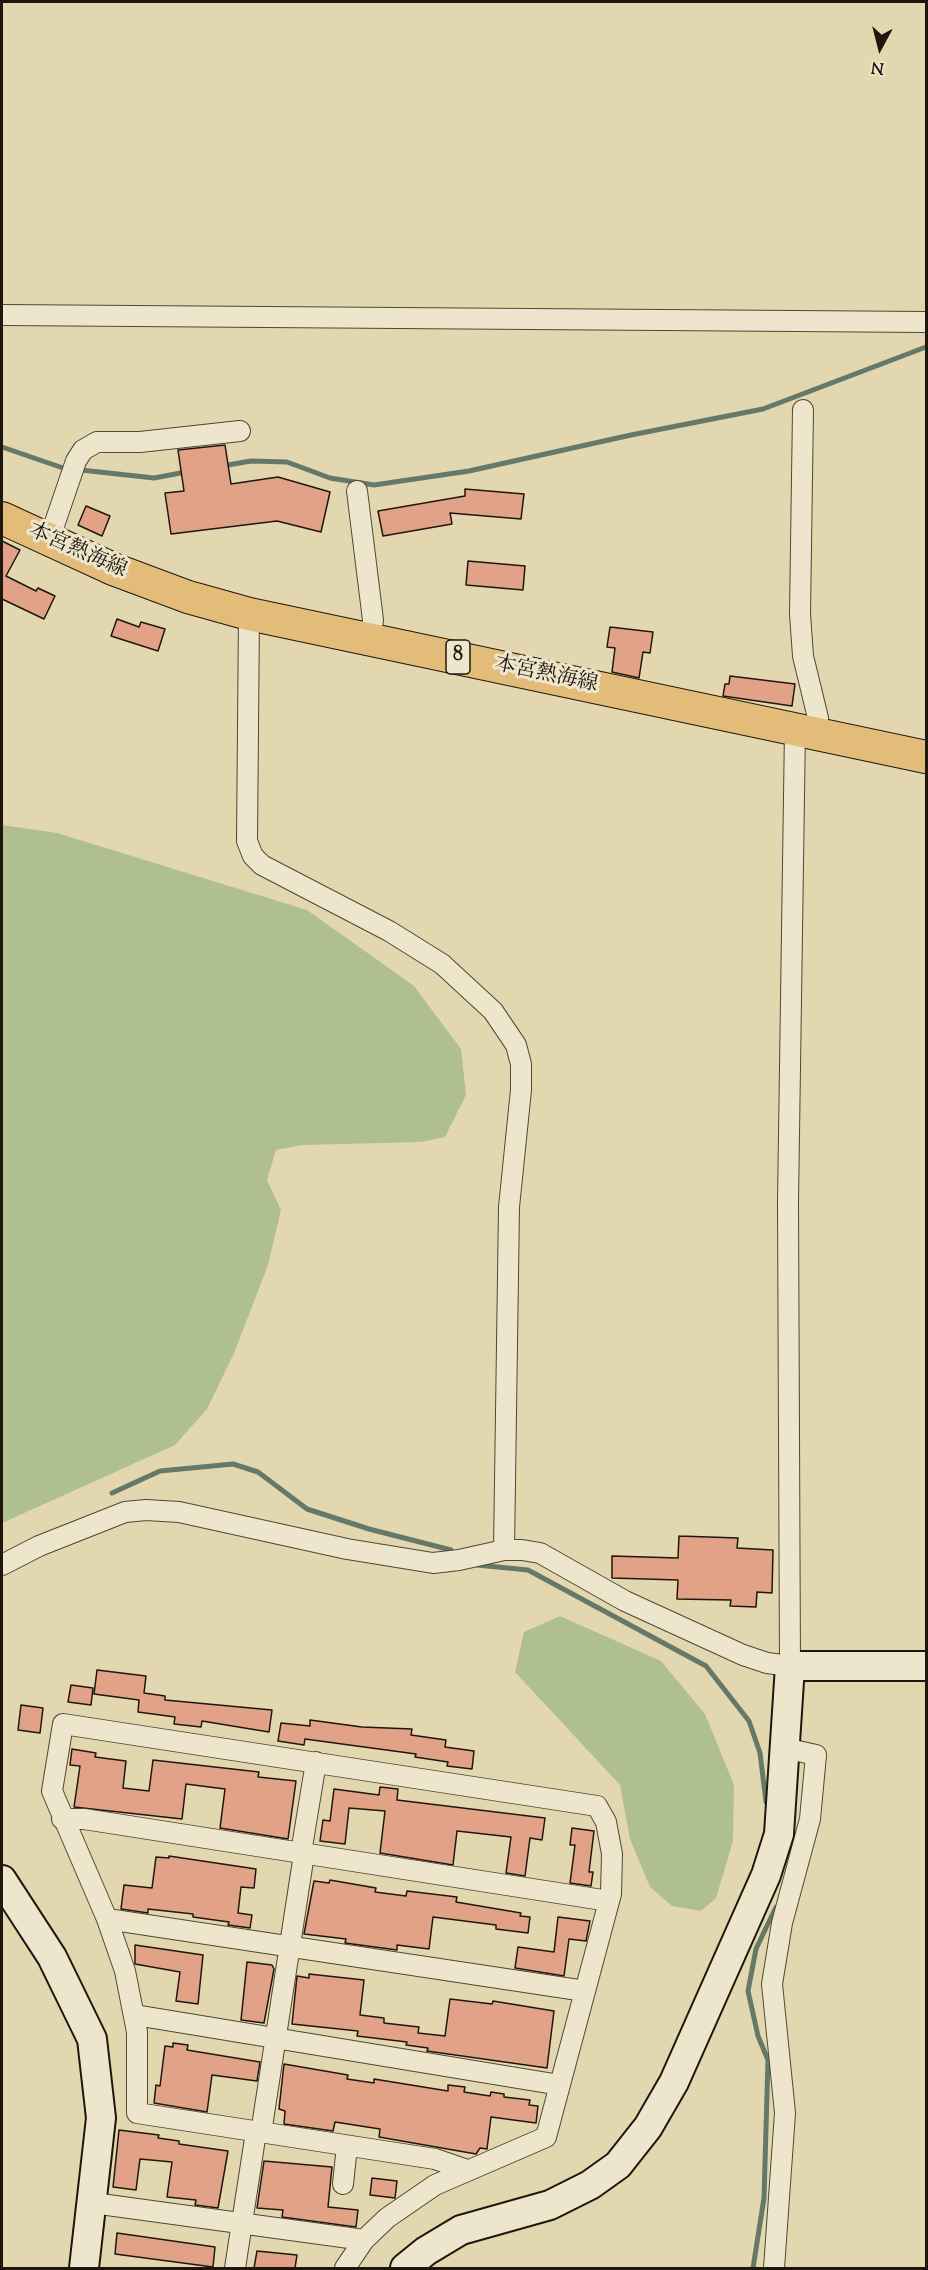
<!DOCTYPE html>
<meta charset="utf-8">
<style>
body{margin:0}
#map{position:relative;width:928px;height:2270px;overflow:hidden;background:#e3d7b0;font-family:"Sorts Mill Goudy",serif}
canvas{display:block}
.frame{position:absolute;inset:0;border:3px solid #1f170e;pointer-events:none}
.north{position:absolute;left:850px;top:18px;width:60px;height:60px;-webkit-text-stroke:4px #ede5cc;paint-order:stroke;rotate:187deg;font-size:16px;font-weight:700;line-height:24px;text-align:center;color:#1f170e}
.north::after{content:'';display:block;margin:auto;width:21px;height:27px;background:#1f170e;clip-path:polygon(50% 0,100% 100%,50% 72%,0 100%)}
</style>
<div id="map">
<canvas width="928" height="2270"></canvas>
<div class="frame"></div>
<div class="north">N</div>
</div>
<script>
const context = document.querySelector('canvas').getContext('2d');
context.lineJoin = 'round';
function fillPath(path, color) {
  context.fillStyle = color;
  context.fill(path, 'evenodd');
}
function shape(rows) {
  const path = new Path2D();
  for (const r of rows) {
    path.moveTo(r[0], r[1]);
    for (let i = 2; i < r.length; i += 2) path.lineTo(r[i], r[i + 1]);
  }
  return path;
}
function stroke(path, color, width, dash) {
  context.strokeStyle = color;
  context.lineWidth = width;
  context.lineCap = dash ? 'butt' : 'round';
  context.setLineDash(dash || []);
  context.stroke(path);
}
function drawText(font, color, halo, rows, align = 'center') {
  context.font = font + ' "Sorts Mill Goudy","Noto Serif JP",serif';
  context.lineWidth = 6;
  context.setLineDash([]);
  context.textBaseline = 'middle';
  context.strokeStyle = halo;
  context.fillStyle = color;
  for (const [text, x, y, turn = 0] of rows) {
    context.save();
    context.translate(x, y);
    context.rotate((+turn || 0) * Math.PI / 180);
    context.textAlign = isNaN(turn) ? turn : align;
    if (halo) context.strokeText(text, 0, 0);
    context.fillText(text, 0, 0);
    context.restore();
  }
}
fillPath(shape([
 [2,825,57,833,307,910,414,986,461,1049,466,1095,445,1137,421,1142,302,1145,276,1150,267,1180,281,1210,268,1265,235,1351,207,1409,175,1445,2,1523],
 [560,1616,661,1661,705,1714,734,1785,733,1841,716,1898,701,1911,672,1906,650,1887,630,1839,620,1785,515,1672,524,1632]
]), '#afbf8e');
stroke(shape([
 [2,447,63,468,154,478,186,472],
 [222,466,251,461,287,462,330,478,374,485,469,471,631,435,763,409,926,347],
 [112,1493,160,1471,233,1464,258,1472,307,1509,369,1529,451,1550],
 [477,1565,528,1570,706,1666,749,1721,760,1753,766,1802],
 [753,2268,764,2198,768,2060,758,2036,748,1991,756,1949,776,1907]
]), '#667969', 5);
const building = shape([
 [225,445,231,484,278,477,330,492,321,532,277,521,171,534,165,493,184,491,178,450,225,445],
 [465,489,524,494,521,519,450,513,452,524,383,536,378,511,465,496,465,489],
 [86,506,110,516,102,536,78,525,86,506],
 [2,541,20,550,6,576,36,591,38,588,55,596,44,619,2,599,2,541],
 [468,561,525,566,523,590,466,585,468,561],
 [117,619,139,627,141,622,165,629,158,651,111,636,117,619],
 [610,627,653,632,650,653,643,652,639,678,612,672,615,648,607,647,610,627],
 [730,676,795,684,792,706,723,696,725,684,729,684,730,676],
 [679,1536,738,1538,737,1548,773,1550,772,1593,757,1592,756,1607,730,1606,731,1600,677,1599,678,1580,612,1578,612,1556,678,1558,679,1536],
 [97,1670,146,1676,144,1693,165,1696,165,1700,272,1710,269,1732,202,1721,201,1727,174,1724,175,1717,138,1712,139,1700,94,1694,97,1670],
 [71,1685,93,1688,91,1705,68,1702,71,1685],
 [21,1705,43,1708,40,1733,18,1730,21,1705],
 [310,1720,362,1727,412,1729,411,1735,446,1740,445,1747,474,1751,472,1769,447,1766,448,1762,415,1757,416,1754,305,1739,304,1745,278,1741,281,1723,310,1726,310,1720],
 [72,1749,96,1753,95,1757,126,1761,123,1788,149,1791,153,1760,259,1772,258,1777,296,1781,288,1839,220,1828,225,1789,186,1784,182,1819,74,1807,80,1766,70,1765,72,1749],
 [380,1787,398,1789,397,1800,545,1818,542,1840,530,1838,525,1876,506,1873,511,1837,457,1831,453,1865,380,1853,385,1811,349,1808,345,1844,320,1841,323,1820,330,1821,334,1789,379,1795,380,1787],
 [572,1828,594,1831,589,1872,593,1872,591,1886,570,1883,575,1845,570,1845,572,1828],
 [169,1856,256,1869,254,1888,241,1887,238,1913,252,1915,250,1928,228,1925,229,1922,193,1917,193,1914,148,1909,148,1913,121,1909,124,1885,152,1888,156,1857,169,1858,169,1856],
 [330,1880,376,1888,375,1892,406,1896,407,1891,457,1897,456,1902,521,1913,520,1916,530,1917,528,1933,496,1929,496,1925,433,1917,429,1949,397,1945,397,1950,345,1943,346,1939,304,1934,314,1881,329,1883,330,1880],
 [558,1917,590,1921,586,1941,569,1939,564,1976,515,1968,518,1947,554,1952,558,1917],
 [135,1945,203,1955,198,2004,176,2001,180,1972,135,1964,135,1945],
 [247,1962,272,1965,274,1969,264,2023,241,2020,247,1962],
 [309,1974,364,1980,360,2015,384,2018,384,2023,419,2027,418,2033,445,2036,450,1999,492,2004,493,2001,554,2011,547,2068,427,2051,428,2048,406,2045,407,2042,357,2036,358,2031,292,2024,297,1976,309,1978,309,1974],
 [173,2043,188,2045,187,2050,260,2062,257,2081,212,2075,207,2112,154,2103,156,2085,160,2086,165,2046,173,2047,173,2043],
 [284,2064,348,2075,347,2079,374,2083,374,2079,448,2091,448,2085,465,2087,464,2092,490,2096,491,2092,504,2094,504,2097,530,2100,529,2105,538,2106,536,2123,491,2117,487,2149,480,2148,476,2154,379,2137,380,2129,335,2122,333,2131,284,2124,285,2111,279,2109,284,2064],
 [119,2130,159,2135,158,2138,179,2141,179,2144,228,2151,218,2208,195,2205,196,2200,167,2197,172,2162,140,2159,136,2190,113,2187,119,2130],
 [264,2161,332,2167,328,2207,358,2210,356,2227,282,2217,283,2210,257,2208,264,2161],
 [372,2178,397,2181,395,2198,370,2195,372,2178],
 [117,2233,215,2247,213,2267,115,2254,117,2233],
 [257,2251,297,2255,295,2268,254,2268,257,2251]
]);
fillPath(building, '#e1a287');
stroke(building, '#1f170e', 1.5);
const street = shape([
 [2,315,926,322],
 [803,410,800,614,803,656,818,718,818,734],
 [357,491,373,620,370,639],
 [49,540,76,461,83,450,97,442,140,442,240,431],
 [249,614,247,841,253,856,262,865,389,931,442,964,493,1011,516,1045,521,1064,521,1090,509,1207,504,1550],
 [2,1565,39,1546,125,1512,146,1510,179,1512,347,1549,433,1563,459,1560,504,1550,522,1550,540,1553,625,1601,743,1655,767,1663,790,1666,788,1202,795,729],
 [62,1819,84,1819,609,1901],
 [301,1853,316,1762],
 [107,1919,585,1991],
 [135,2015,560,2085],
 [261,2133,304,1854],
 [343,2184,347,2146],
 [93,2203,364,2240],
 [235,2268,256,2132],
 [345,2268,364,2240,387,2218,435,2185,546,2137,611,1894,612,1854,606,1822,597,1806,63,1724,52,1791,107,1919,125,1971,137,2032,137,2113,435,2159,467,2170],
 [774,2268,785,2113,772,1984,782,1923,810,1819,816,1755,784,1748]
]);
const secondary = shape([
 [2,1880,52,1957,92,2039,101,2118,84,2268],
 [405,2268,426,2251,461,2230,550,2205,590,2185,618,2165,648,2127,674,2082,766,1875,779,1834,790,1666,926,1666]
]);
const primary = shape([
 [2,518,113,569,188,597,249,614,926,757]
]);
stroke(street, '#504736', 22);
stroke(secondary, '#1f170e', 32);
stroke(primary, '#1f170e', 34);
stroke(street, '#ede5cc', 20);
stroke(secondary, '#ede5cc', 28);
stroke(primary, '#e2bc78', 32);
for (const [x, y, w] of [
 [458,657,24]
]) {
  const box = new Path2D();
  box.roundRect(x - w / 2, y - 17, w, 34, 4.5);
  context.fillStyle = '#ede5cc';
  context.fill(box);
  stroke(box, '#1f170e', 1.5);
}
drawText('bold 20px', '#1f170e', null, [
 ["8",458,657]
]);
drawText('21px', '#1f170e', '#ede5cc', [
 ["本宮熱海線",77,552,24],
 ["本宮熱海線",546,676,12]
]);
</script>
